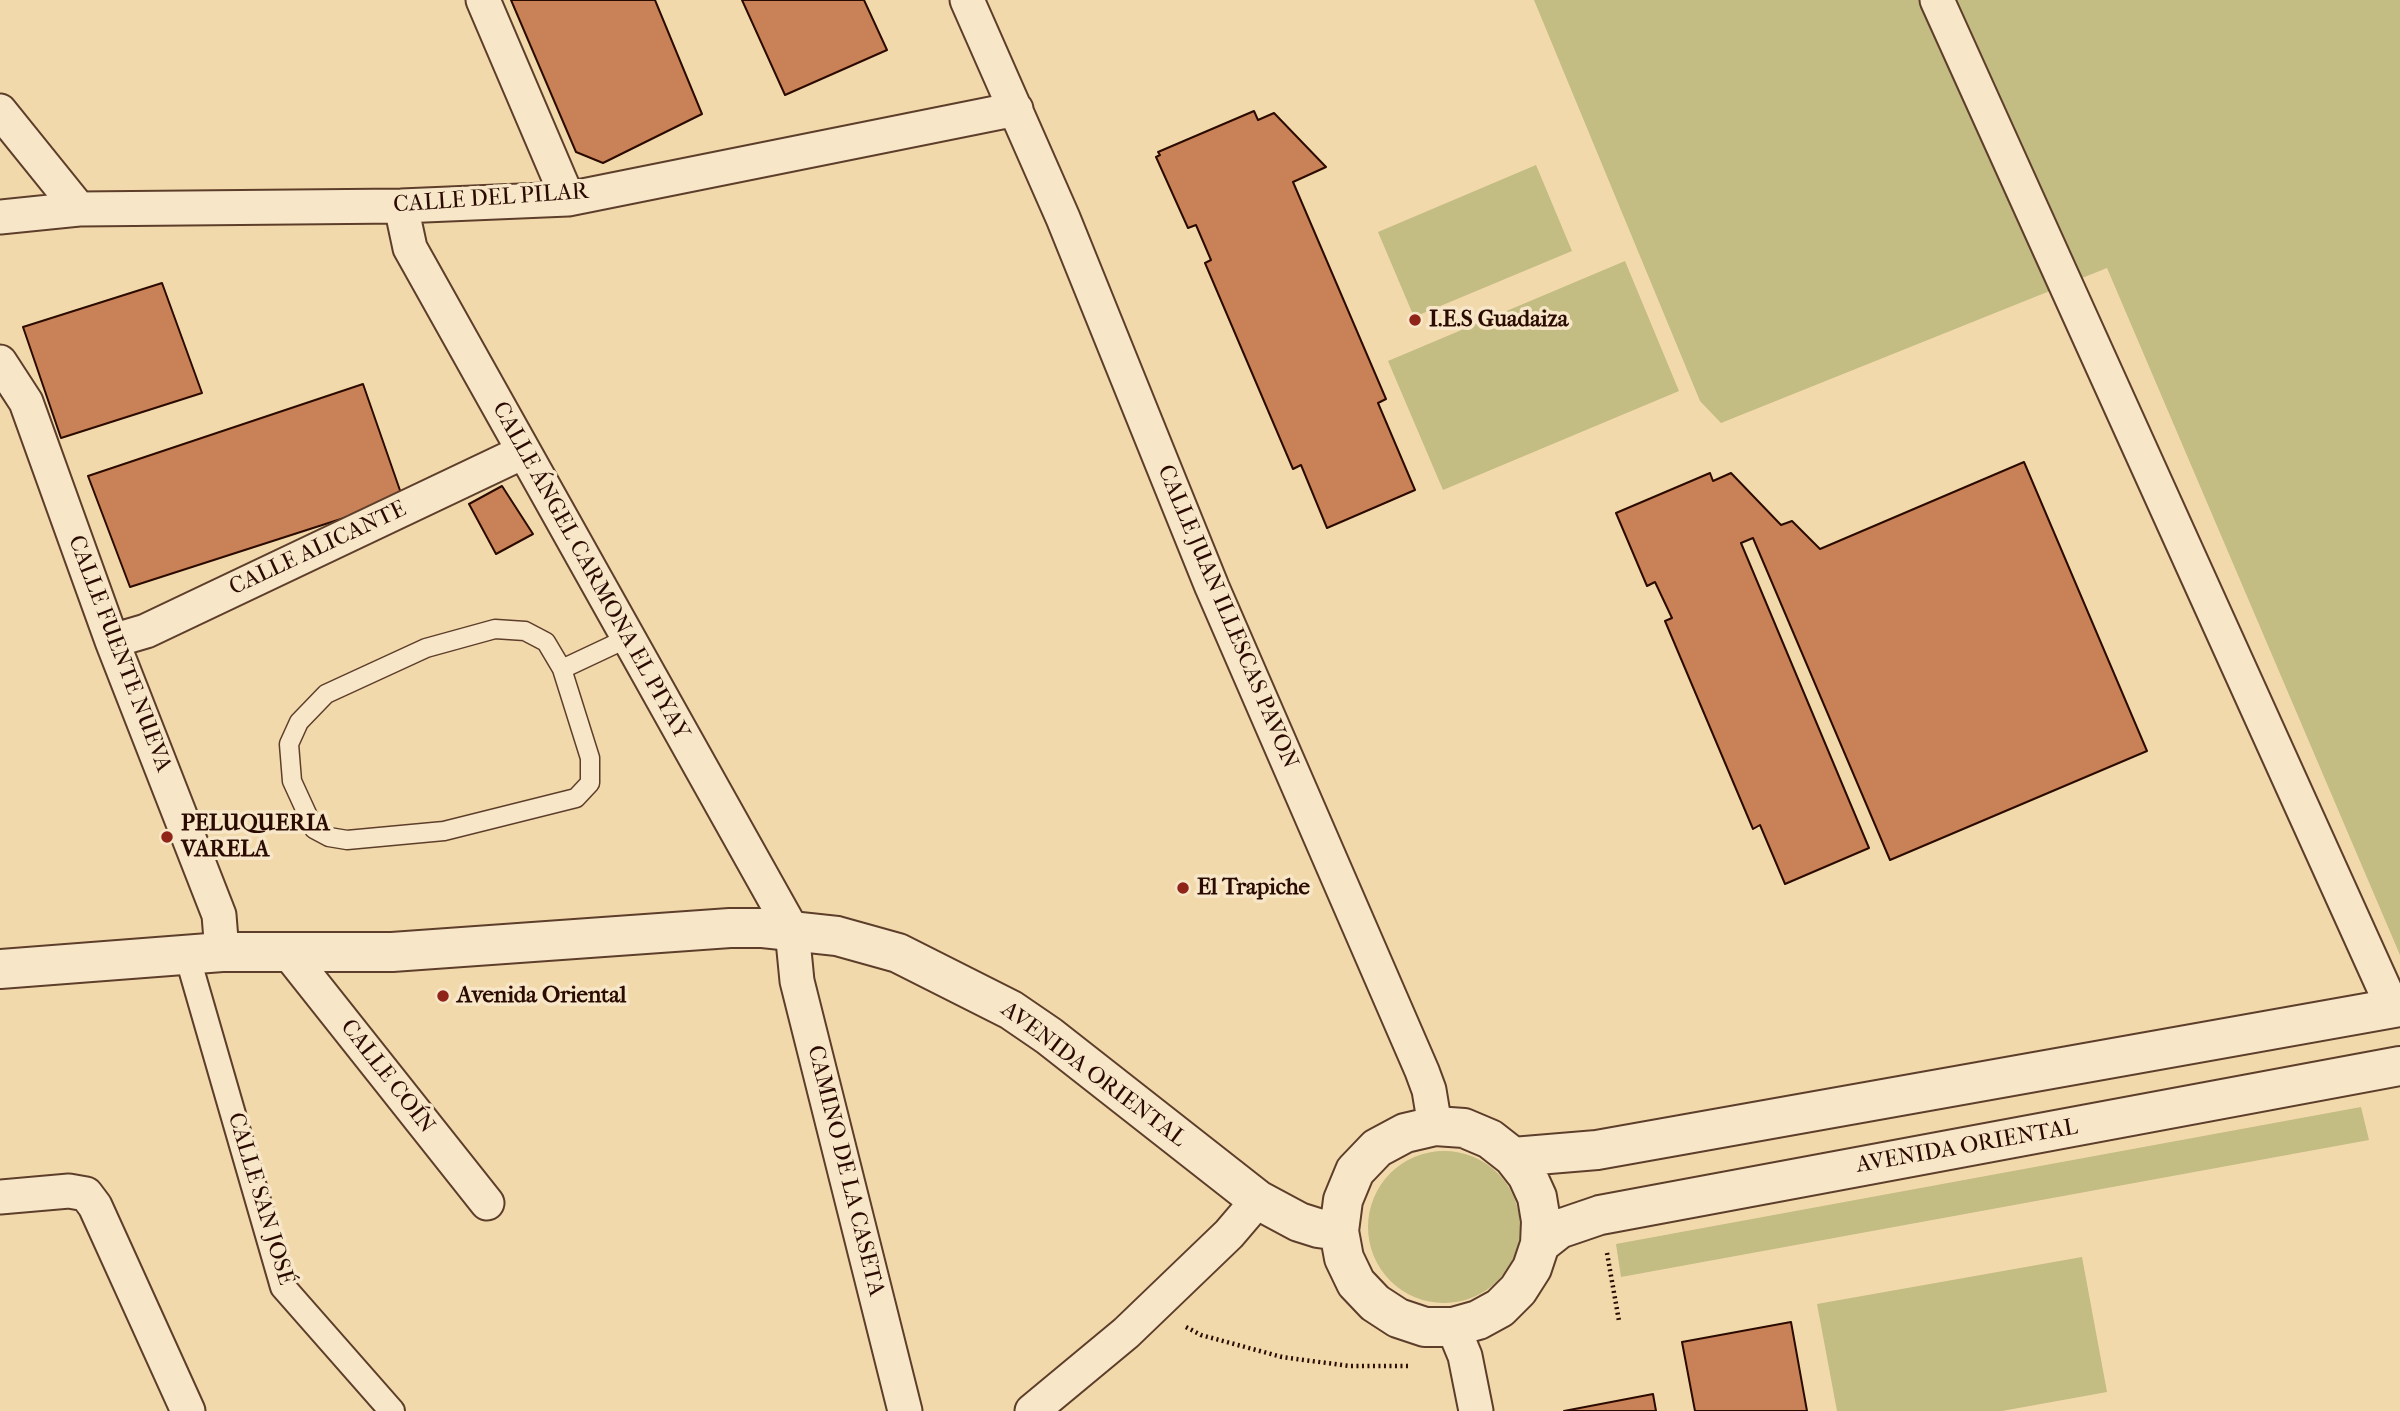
<!DOCTYPE html>
<meta charset="utf-8">
<style>
body{margin:0}
canvas{display:block;background:#f2d9ab}
</style>
<canvas width="2400" height="1411"></canvas>
<script>
const context = document.querySelector('canvas').getContext('2d');
context.lineJoin = 'round';
function fillPath(path, color) {
  context.fillStyle = color;
  context.fill(path, 'evenodd');
}
function shape(rows) {
  const path = new Path2D();
  for (const r of rows) {
    if (r.length === 3) {
      path.moveTo(r[0] + r[2], r[1]);
      path.arc(r[0], r[1], r[2], 0, 2 * Math.PI);
      continue;
    }
    path.moveTo(r[0], r[1]);
    for (let i = 2; i < r.length; i += 2) path.lineTo(r[i], r[i + 1]);
  }
  return path;
}
function stroke(path, color, width, dash) {
  context.strokeStyle = color;
  context.lineWidth = width;
  context.lineCap = dash ? 'butt' : 'round';
  context.setLineDash(dash || []);
  context.stroke(path);
}
function drawText(font, color, halo, rows, align = 'center') {
  context.font = font + ' "IM FELL French Canon",serif';
  context.lineWidth = 7;
  context.setLineDash([]);
  context.textBaseline = 'middle';
  context.strokeStyle = halo;
  context.fillStyle = color;
  for (const [text, x, y, turn = 0] of rows) {
    context.save();
    context.translate(x, y);
    context.rotate((+turn || 0) * Math.PI / 180);
    context.textAlign = isNaN(turn) ? turn : align;
    if (halo) context.strokeText(text, 0, 0);
    context.fillText(text, 0, 0);
    context.restore();
  }
}
fillPath(shape([
 [1534,0,2400,0,2400,955,2107,268,1721,423,1700,401],
 [1536,165,1572,251,1414,317,1378,232],
 [1625,261,1679,391,1443,490,1388,361],
 [2361,1107,2369,1140,1621,1277,1616,1244],
 [1444,1227,76],
 [2082,1257,2107,1392,2002,1411,1837,1411,1817,1304]
]), '#c3bc83');
const building = shape([
 [511,0,655,0,702,114,603,163,576,152,511,0],
 [742,0,864,0,887,50,785,95,742,0],
 [1254,111,1258,120,1274,113,1326,167,1293,182,1386,399,1378,403,1415,490,1327,528,1301,465,1293,469,1205,263,1211,260,1196,225,1188,228,1156,157,1160,155,1158,152,1254,111],
 [162,283,202,393,61,438,23,327,162,283],
 [363,384,403,499,130,587,88,476,363,384],
 [2024,462,2147,751,1890,860,1753,538,1741,543,1869,848,1785,884,1760,825,1753,829,1665,621,1672,618,1655,582,1647,586,1616,513,1710,473,1713,481,1731,473,1781,525,1792,521,1820,549,2024,462],
 [502,486,533,534,496,554,469,504,502,486],
 [1791,1322,1807,1411,1695,1411,1682,1342,1791,1322],
 [1653,1394,1656,1411,1564,1411,1653,1394]
]);
fillPath(building, '#c98158');
stroke(building, '#2b0b00', 2);
const service = shape([
 [562,669,590,758,590,783,576,798,444,831,347,840,329,837,314,829,292,781,289,744,299,722,326,694,426,648,495,629,525,631,546,642,562,669,628,638]
]);
const pedestrian = shape([
 [187,955,283,1287,392,1411]
]);
const minor = shape([
 [483,0,568,199],
 [967,0,1063,218,1212,587,1422,1071,1429,1090,1435,1126],
 [1937,0,2393,1008],
 [0,111,79,209],
 [401,206,410,248,792,930,797,981,905,1411],
 [0,217,79,209,401,206,568,199,1016,109],
 [0,362,26,402,112,641,219,915,222,952],
 [112,641,146,631,523,452],
 [287,951,487,1203],
 [0,1197,69,1191,86,1194,95,1206,188,1411],
 [1453,1327,1465,1356,1476,1411],
 [1032,1411,1126,1333,1229,1234,1258,1200]
]);
const tertiary = shape([
 [0,969,222,952,392,952,730,928,763,928,837,936,898,953,1011,1010,1049,1036,1258,1200,1299,1222,1318,1228,1339,1231],
 [1513,1157,1597,1150,2400,1007],
 [1540,1244,1541,1221,1537,1197,1527,1175,1513,1157,1490,1139,1464,1128,1435,1126,1405,1133,1377,1148,1355,1171,1343,1200,1339,1231,1344,1258,1356,1283,1375,1303,1398,1318,1425,1327,1453,1327,1478,1320,1500,1308,1518,1290,1532,1268,1540,1244,1559,1229,1600,1215,2400,1066]
]);
stroke(service, '#5d3e2b', 21);
stroke(pedestrian, '#5d3e2b', 28);
stroke(minor, '#5d3e2b', 37);
stroke(tertiary, '#5d3e2b', 42);
stroke(shape([
 [1607,1253,1619,1321],
 [1186,1327,1201,1335,1282,1357,1349,1366,1410,1366]
]), '#2b0b00', 4.5, [2, 3.5]);
stroke(service, '#f7e6c8', 18);
stroke(pedestrian, '#f7e6c8', 24);
stroke(minor, '#f7e6c8', 33);
stroke(tertiary, '#f7e6c8', 38);
for (const [x, y, r, color] of [
 [1415,320,7,"#8f2418"],
 [167,837,7,"#8f2418"],
 [1183,888,7,"#8f2418"],
 [443,996,7,"#8f2418"]
]) {
  const dot = new Path2D();
  dot.arc(x, y, r, 0, 2 * Math.PI);
  context.fillStyle = color;
  context.fill(dot);
  stroke(dot, '#f7e6c8', 2.5);
}
drawText('23px', '#2b0b00', '#f7e6c8', [
 ["CALLE DEL PILAR",491,199,-4],
 ["CALLE ALICANTE",318,549,-25],
 ["CALLE ÁNGEL CARMONA EL PIYAY",590,571,61],
 ["CALLE JUAN ILLESCAS PAVON",1227,617,67],
 ["CALLE FUENTE NUEVA",119,654,69],
 ["AVENIDA ORIENTAL",1093,1075,37],
 ["CALLE COÍN",387,1077,52],
 ["AVENIDA ORIENTAL",1967,1147,-10],
 ["CAMINO DE LA CASETA",845,1171,76],
 ["CALLE SAN JOSÉ",260,1199,73]
]);
drawText('bold 23px', '#2b0b00', '#f7e6c8', [
 ["I.E.S Guadaiza",1429,320],
 ["PELUQUERIA",181,824],
 ["VARELA",181,850],
 ["El Trapiche",1197,888],
 ["Avenida Oriental",457,996]
], 'left');
</script>
